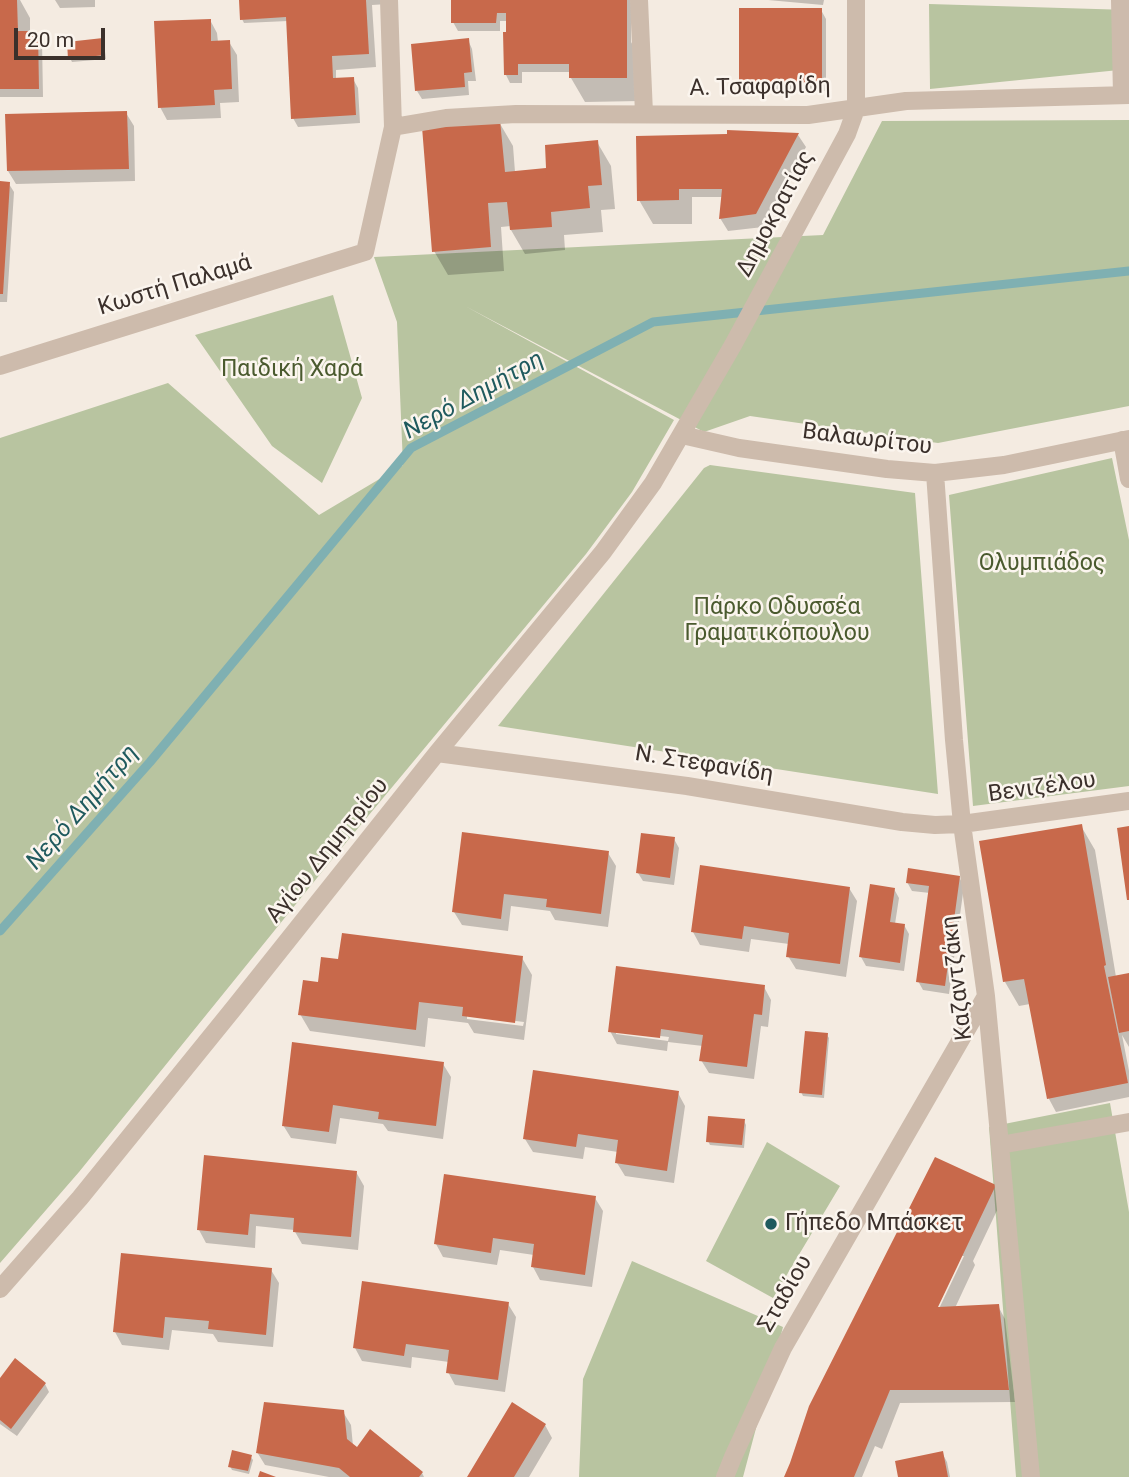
<!DOCTYPE html>
<meta charset="utf-8">
<style>
body{margin:0}
#map{position:relative;width:1129px;height:1477px;overflow:hidden;background:#f4ebe1;font-family:Roboto,sans-serif}
canvas{display:block}
.scale{position:absolute;left:14px;top:28px;width:91px;height:32px;box-sizing:border-box;border:4px solid #3b302b;border-top:0;padding-left:9px;font-size:21px;line-height:24px;white-space:nowrap;color:#3b302b;-webkit-text-stroke:5px #fbf5ee;paint-order:stroke}
</style>
<div id="map">
<canvas width="1129" height="1477"></canvas>
<div class="scale">20 m</div>
</div>
<script>
const context = document.querySelector('canvas').getContext('2d');
context.lineJoin = 'round';
function fillPath(path, color) {
  context.fillStyle = color;
  context.fill(path, 'evenodd');
}
function shape(rows) {
  const path = new Path2D();
  for (const r of rows) {
    path.moveTo(r[0], r[1]);
    for (let i = 2; i < r.length; i += 2) path.lineTo(r[i], r[i + 1]);
  }
  return path;
}
function stroke(path, color, width, dash) {
  context.strokeStyle = color;
  context.lineWidth = width;
  context.lineCap = dash ? 'butt' : 'round';
  context.setLineDash(dash || []);
  context.stroke(path);
}
function drawText(font, color, halo, rows, align = 'center') {
  context.font = font + ' Roboto,sans-serif';
  context.lineWidth = 5;
  context.setLineDash([]);
  context.textBaseline = 'middle';
  context.strokeStyle = halo;
  context.fillStyle = color;
  for (const [text, x, y, turn = 0] of rows) {
    context.save();
    context.translate(x, y);
    context.rotate((+turn || 0) * Math.PI / 180);
    context.textAlign = isNaN(turn) ? turn : align;
    if (halo) context.strokeText(text, 0, 0);
    context.fillText(text, 0, 0);
    context.restore();
  }
}
fillPath(shape([
 [929,4,1129,10,1129,69,930,89],
 [1129,120,1129,406,938,443,750,416,704,432,465,306,674,420,632,492,586,554,334,857,79,1172,0,1263,0,438,168,383,319,515,403,465,397,322,374,257,823,235,882,121],
 [333,295,362,398,322,483,272,446,195,335],
 [1112,458,1129,540,1129,786,973,806,949,495],
 [710,465,915,493,938,794,498,726,704,468],
 [1110,1103,1129,1212,1129,1477,1016,1477,989,1127],
 [767,1142,840,1186,773,1298,706,1261],
 [632,1261,783,1327,743,1477,579,1477,583,1379]
]), '#b8c4a0');
fillPath(shape([
 [0,0,20,0,30,18,30,33,37,32,42,41,43,97,0,97],
 [55,0,95,0,95,7,60,8],
 [257,0,388,0,388,4,372,5,376,67,336,70,336,80,353,79,358,88,360,123,298,127,293,118,288,21,244,23,242,19],
 [453,0,631,0,631,42,640,57,640,101,585,102,571,78,571,72,522,72,522,83,510,83,506,75,509,34,508,21,500,21,500,31,458,31,453,22],
 [768,0,824,0,823,5],
 [821,10,826,19,826,91,746,91,741,82],
 [210,20,217,33,218,42,229,42,237,55,239,102,220,103,221,118,167,120,160,107],
 [102,40,104,44,106,59,72,62,70,58],
 [468,40,472,49,476,81,468,81,469,95,422,99,417,91],
 [126,113,134,126,135,181,16,184,8,171],
 [499,122,513,146,515,172,548,169,597,142,611,166,615,209,601,210,603,232,564,235,565,250,525,254,511,230,511,226,501,227,504,271,448,275,434,251],
 [729,132,798,135,806,147,763,227,728,231,720,218,722,197,692,197,692,224,653,224,639,200,728,136],
 [0,183,9,184,14,192,7,302,0,302],
 [1081,826,1095,850,1116,977,1129,975,1129,1047,1122,1035,1129,1071,1129,1097,1056,1112,1049,1099,1030,1004,1019,1006,1005,982],
 [674,839,679,848,674,885,643,881,638,873],
 [608,853,616,866,608,927,555,920,550,911,511,906,508,931,462,925,454,912],
 [959,877,964,886,949,994,923,990,918,981,930,893,912,891,907,882],
 [849,888,857,901,846,977,796,969,788,956,789,944,751,939,749,952,700,945,693,932],
 [894,889,899,898,895,924,904,925,909,934,904,971,866,966,861,957],
 [522,958,532,975,524,1040,474,1033,468,1023,428,1018,425,1047,310,1031,300,1014,320,983,340,961],
 [467,1015,524,1022,523,1026,467,1019],
 [764,987,771,1000,768,1027,761,1026,754,1079,709,1073,701,1060,703,1046,668,1042,667,1051,617,1044,610,1031],
 [616,1031,669,1037,668,1041,616,1034],
 [827,1035,829,1038,824,1098,803,1096,801,1092],
 [293,1044,443,1064,451,1077,443,1139,388,1131,383,1124,340,1118,336,1144,291,1138,283,1125],
 [678,1093,685,1106,674,1183,625,1176,617,1163,618,1152,585,1147,583,1159,533,1152,525,1139],
 [744,1121,746,1125,744,1148,710,1145,708,1141],
 [356,1172,364,1186,358,1250,302,1244,294,1230,256,1226,255,1248,206,1243,199,1230],
 [995,1186,1002,1200,973,1261,975,1265,955,1308,998,1306,1005,1319,1015,1402,900,1403,882,1449,875,1446,862,1477,786,1477],
 [960,1256,964,1256,936,1315,932,1314],
 [595,1198,603,1211,592,1287,540,1280,533,1267,534,1255,500,1250,497,1265,443,1257,436,1244],
 [271,1270,279,1283,273,1347,218,1342,213,1334,172,1330,169,1350,122,1345,115,1332],
 [508,1304,516,1317,505,1392,455,1385,448,1372,449,1362,412,1357,411,1368,362,1361,355,1348],
 [0,1381,45,1384,49,1392,17,1436,0,1424],
 [343,1412,351,1425,353,1446,422,1473,424,1477,329,1477,265,1465,257,1452],
 [545,1425,552,1438,529,1477,469,1477],
 [942,1453,947,1462,950,1477,900,1477],
 [250,1456,253,1460,249,1474,232,1470,230,1466]
]), '#0003');
stroke(shape([
 [0,931,150,762,411,448,653,322,1129,271]
]), '#7fb0b2', 9);
fillPath(shape([
 [0,0,17,0,18,31,38,31,39,89,0,89],
 [239,0,366,0,369,54,332,56,333,78,354,77,356,115,291,119,286,17,240,20],
 [451,0,627,0,627,78,569,78,569,64,518,64,518,75,504,75,503,32,506,32,506,13,497,13,496,23,451,23],
 [739,8,822,8,822,83,739,83],
 [211,19,211,41,230,40,232,89,214,90,215,105,158,108,154,21],
 [103,38,105,55,68,59,67,42],
 [469,38,472,72,464,73,465,87,415,91,411,44],
 [127,111,129,169,7,171,5,114],
 [500,120,505,172,546,168,545,145,598,140,602,185,588,186,590,208,551,212,552,227,510,230,507,202,488,203,491,247,432,252,422,127],
 [727,130,799,133,756,214,719,219,722,189,679,189,679,200,637,201,636,136,727,134],
 [0,181,10,182,3,294,0,294],
 [1082,824,1106,965,1104,966,1128,1083,1047,1099,1024,979,1003,982,979,841],
 [1129,826,1129,900,1127,900,1117,828],
 [462,832,609,851,601,914,546,907,547,899,504,894,501,919,452,912],
 [641,833,675,837,670,878,636,873],
 [700,865,850,887,840,964,786,957,789,933,744,926,742,939,691,932],
 [908,868,960,876,945,986,916,982,929,886,906,883],
 [870,884,895,888,890,922,905,924,900,963,859,957],
 [342,933,523,956,515,1023,462,1016,463,1007,419,1002,416,1030,298,1015,303,980,318,982,321,957,338,959],
 [616,966,765,985,762,1015,754,1014,747,1067,699,1061,703,1035,661,1029,660,1038,608,1032],
 [1129,973,1129,1031,1119,1033,1108,977],
 [805,1031,828,1033,822,1095,799,1093],
 [292,1042,444,1062,436,1126,378,1119,379,1112,333,1105,329,1132,282,1126],
 [533,1070,679,1091,667,1171,615,1163,618,1140,578,1134,576,1147,523,1139],
 [708,1116,745,1119,742,1145,706,1142],
 [204,1155,357,1171,351,1237,293,1232,294,1218,250,1214,248,1235,197,1230],
 [935,1157,996,1185,938,1307,999,1304,1009,1390,890,1390,854,1477,784,1477,790,1463,809,1406],
 [444,1174,596,1196,585,1275,531,1267,534,1244,493,1238,491,1253,434,1244],
 [121,1253,272,1268,266,1335,208,1329,209,1321,165,1317,163,1338,113,1332],
 [362,1281,509,1302,498,1380,446,1373,449,1350,406,1344,404,1356,353,1348],
 [15,1358,46,1383,11,1429,0,1420,0,1378],
 [264,1402,344,1410,347,1439,357,1447,370,1429,423,1472,419,1477,350,1477,339,1468,256,1453],
 [512,1402,546,1424,514,1477,467,1477],
 [232,1450,252,1455,248,1471,228,1467],
 [943,1451,948,1477,898,1477,895,1461],
 [260,1471,276,1477,258,1477]
]), '#c8694b');
stroke(shape([
 [639,0,644,113],
 [1120,0,1122,95],
 [393,127,446,118,516,114,808,115,906,101,1129,95],
 [0,366,365,252,393,127,389,0],
 [682,435,739,448,887,469,935,473,1004,465,1129,439],
 [1122,440,1129,479],
 [935,473,954,740,962,824,986,996,1031,1477],
 [437,753,687,786,902,822,935,825,962,824,1129,801],
 [1000,1145,1129,1122],
 [0,1289,80,1198,234,1008,437,753,603,552,653,483,733,345,847,134,856,109,856,0],
 [725,1477,733,1457,783,1348,986,996]
]), '#cdbbac', 18);
for (const [x, y, r, color] of [
 [771,1224,7,"#1f5a5e"]
]) {
  const dot = new Path2D();
  dot.arc(x, y, r, 0, 2 * Math.PI);
  context.fillStyle = color;
  context.fill(dot);
  stroke(dot, '#fbf5ee', 2.5);
}
drawText('23px', '#3b302b', '#fbf5ee', [
 ["Α. Τσαφαρίδη",760,88,-1],
 ["Δημοκρατίας",776,214,-62],
 ["Κωστή Παλαμά",175,286,-17],
 ["Βαλαωρίτου",867,440,7],
 ["Ν. Στεφανίδη",704,765,9],
 ["Βενιζέλου",1042,788,-8],
 ["Αγίου Δημητρίου",328,851,-51],
 ["Καζαντζάκη",958,978,-97],
 ["Σταδίου",786,1294,-60]
]);
drawText('23px', '#4a5a2e', '#fbf5ee', [
 ["Παιδική Χαρά",292,370],
 ["Ολυμπιάδος",1042,564],
 ["Πάρκο Οδυσσέα",777,608],
 ["Γραματικόπουλου",777,634]
]);
drawText('23px', '#3b302b', '#fbf5ee', [
 ["Γήπεδο Μπάσκετ",785,1224]
], 'left');
drawText('italic 24px', '#1f5a5e', '#fbf5ee', [
 ["Νερό Δημήτρη",474,396,-29],
 ["Νερό Δημήτρη",83,808,-49]
]);
</script>
